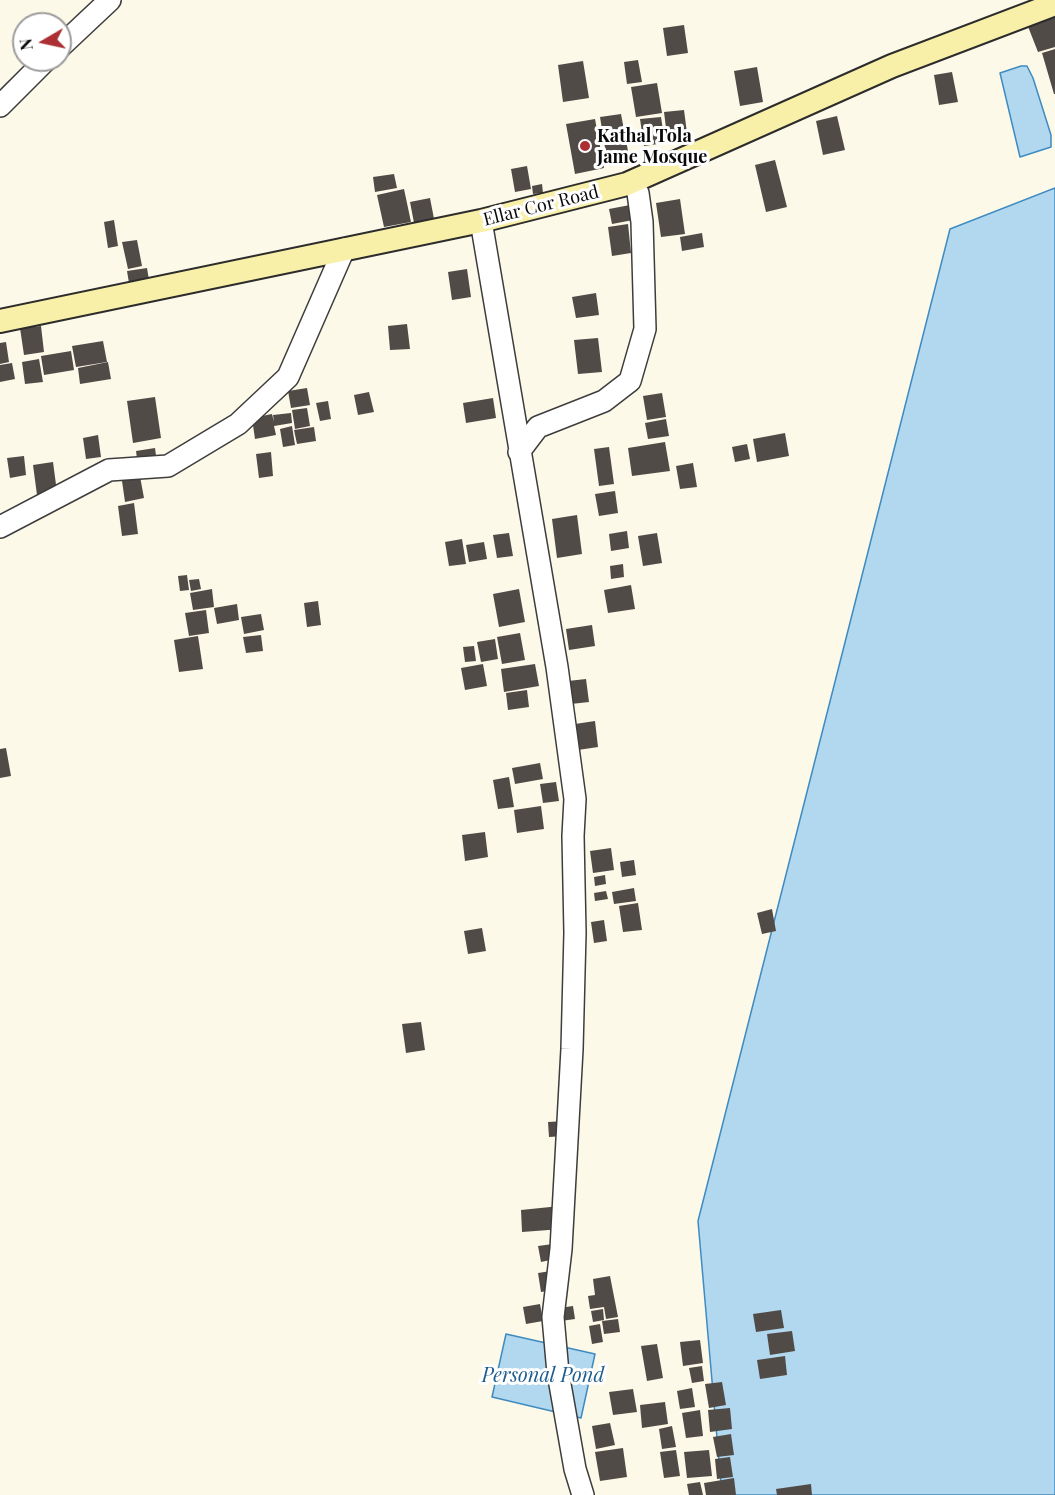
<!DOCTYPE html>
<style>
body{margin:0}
#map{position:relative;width:1055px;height:1495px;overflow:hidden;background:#fdf9e8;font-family:"Playfair Display",serif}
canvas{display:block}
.north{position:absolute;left:12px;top:12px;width:60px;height:60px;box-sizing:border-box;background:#fff;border:2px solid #9d9d9d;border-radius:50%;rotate:261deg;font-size:16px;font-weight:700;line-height:24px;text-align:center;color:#0a0a0a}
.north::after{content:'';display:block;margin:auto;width:21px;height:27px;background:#ac2f34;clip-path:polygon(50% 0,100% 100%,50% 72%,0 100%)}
</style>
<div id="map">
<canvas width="1055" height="1495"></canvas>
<div class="north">N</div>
</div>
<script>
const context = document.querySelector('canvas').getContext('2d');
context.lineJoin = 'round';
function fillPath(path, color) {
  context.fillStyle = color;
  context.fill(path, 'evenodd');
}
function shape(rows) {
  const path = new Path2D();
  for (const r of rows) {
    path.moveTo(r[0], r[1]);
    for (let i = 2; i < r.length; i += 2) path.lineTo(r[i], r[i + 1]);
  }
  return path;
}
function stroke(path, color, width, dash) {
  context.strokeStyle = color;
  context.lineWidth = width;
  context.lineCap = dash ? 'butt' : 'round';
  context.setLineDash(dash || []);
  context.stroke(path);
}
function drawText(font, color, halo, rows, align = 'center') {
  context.font = font + ' "Playfair Display",serif';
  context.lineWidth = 6;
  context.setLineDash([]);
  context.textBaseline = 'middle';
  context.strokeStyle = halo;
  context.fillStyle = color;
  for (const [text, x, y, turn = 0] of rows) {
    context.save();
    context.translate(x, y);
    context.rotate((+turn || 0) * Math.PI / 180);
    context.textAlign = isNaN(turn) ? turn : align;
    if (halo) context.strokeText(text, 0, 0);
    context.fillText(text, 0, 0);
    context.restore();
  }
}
const water = shape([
 [1021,66,1027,66,1033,78,1051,135,1051,147,1020,157,1000,73,1021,66],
 [1055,188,1055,1495,722,1495,698,1221,950,229,1055,188],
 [506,1334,595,1354,581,1418,492,1397,506,1334]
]);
fillPath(water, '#b2d8f0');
stroke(water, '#3f8bc0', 1.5);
fillPath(shape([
 [1055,16,1055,47,1038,52,1027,24],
 [684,25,688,53,667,56,663,28],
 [1055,49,1055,94,1054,94,1042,53],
 [638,60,642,82,627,84,624,62],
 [583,61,589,98,563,102,558,65],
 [757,67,763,102,740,106,734,71],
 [952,72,958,102,939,105,934,75],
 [657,83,662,113,636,117,631,87],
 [684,110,687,133,667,136,664,112],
 [621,114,628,151,606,154,600,117],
 [837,116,845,150,823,155,816,121],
 [661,117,665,143,644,146,640,119],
 [595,119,604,168,575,174,566,124],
 [775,160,787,207,766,212,755,165],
 [527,166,531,189,515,192,511,169],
 [394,174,397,188,375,192,373,177],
 [542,184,543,193,533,194,532,186],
 [404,189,411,222,384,227,377,195],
 [430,198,435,224,415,228,410,202],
 [680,199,685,234,661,237,656,203],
 [630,205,633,220,612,224,609,209],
 [114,220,118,246,108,248,104,222],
 [628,224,631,253,612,256,608,227],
 [702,233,704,247,682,251,680,237],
 [137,240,142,266,128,269,122,242],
 [147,268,149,280,129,283,127,271],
 [467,269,471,297,452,300,448,272],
 [596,293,599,315,576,318,572,297],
 [407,324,410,349,390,350,388,326],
 [41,326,44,352,24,355,20,328],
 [598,338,602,372,578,374,574,340],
 [103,341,107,362,76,367,72,346],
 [6,342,9,362,0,364,0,343],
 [71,351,74,370,44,375,41,356],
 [39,359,43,382,25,384,22,362],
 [108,362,111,379,80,384,78,368],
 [12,363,15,379,0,382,0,365],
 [307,388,310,405,291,408,288,391],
 [369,392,374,412,358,415,354,395],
 [662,393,666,417,647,420,643,396],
 [155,397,161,438,133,443,127,401],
 [493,398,496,418,466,423,463,403],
 [328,401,331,419,320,421,316,403],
 [307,408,310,426,295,429,292,410],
 [291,413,292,423,274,426,276,435,255,439,252,418,272,414,274,422,273,415],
 [666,419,669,436,648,439,645,423],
 [292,426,295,445,283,447,280,429],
 [314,427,316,441,297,444,294,430],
 [785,433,789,456,757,462,753,439],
 [98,435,101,457,86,459,83,438],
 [665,442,670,471,632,476,628,448],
 [747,444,750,459,735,462,732,447],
 [609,447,614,484,599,486,594,449],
 [155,448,157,463,138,466,136,451],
 [271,452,273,476,259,478,256,454],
 [24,456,26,475,10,478,7,458],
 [53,462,57,492,37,495,33,465],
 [693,463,697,487,680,489,676,466],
 [139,471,144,498,125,502,121,474],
 [615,491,618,513,599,516,595,494],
 [134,503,138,534,122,536,118,506],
 [577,515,582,554,557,558,552,519],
 [627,531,629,548,611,551,609,534],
 [509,533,513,556,497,558,493,535],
 [657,533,662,563,643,566,638,536],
 [462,539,466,564,449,566,445,542],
 [484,542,487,559,469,562,466,545],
 [623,564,624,577,611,579,610,566],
 [187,575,189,590,180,591,178,576],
 [199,579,201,589,191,591,189,580],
 [631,585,635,609,608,613,604,590],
 [212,589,214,607,193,610,190,593],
 [519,589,525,622,499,627,493,594],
 [318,601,321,625,307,627,304,603],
 [237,604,239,620,217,624,214,608],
 [206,610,209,633,189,636,185,613],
 [261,614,264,630,244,634,241,617],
 [592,625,595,646,569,650,566,629],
 [520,633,525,660,502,664,497,637],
 [261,635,263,651,246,653,243,637],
 [198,636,203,669,179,672,174,640],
 [495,639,498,659,481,662,477,642],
 [474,646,476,661,465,662,463,647],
 [483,664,487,686,465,690,461,668],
 [535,664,539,686,504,692,501,669],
 [586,679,589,702,571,704,568,681],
 [527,690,529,707,508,710,506,693],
 [595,721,598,747,578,750,575,724],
 [6,748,11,776,0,778,0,749],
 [540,763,543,779,515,784,512,768],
 [509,777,514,807,498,809,493,780],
 [556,782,559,801,543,803,540,784],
 [541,806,544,829,517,833,514,810],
 [485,832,488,857,465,861,462,835],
 [611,848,614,870,593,873,590,851],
 [634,860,636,875,622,877,620,862],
 [605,875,606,884,595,886,594,877],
 [634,888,636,901,614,904,612,892],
 [606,891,608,899,595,901,594,893],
 [638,903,642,930,623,932,619,906],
 [772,909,776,931,762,934,757,913],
 [604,920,607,941,594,943,591,922],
 [482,928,486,951,468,954,464,931],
 [421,1022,425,1050,406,1053,402,1024],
 [564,1121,564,1136,549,1137,548,1122],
 [560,1206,562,1229,522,1232,521,1210],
 [553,1244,555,1259,541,1262,538,1246],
 [551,1271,554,1290,541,1292,538,1273],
 [610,1276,618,1317,606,1319,604,1307,590,1309,588,1296,595,1295,593,1279],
 [540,1304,543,1321,526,1324,523,1307],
 [573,1306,575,1319,561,1321,559,1308],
 [603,1309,604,1320,593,1322,591,1311],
 [781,1310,784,1328,756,1332,753,1314],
 [618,1319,620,1332,604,1334,602,1321],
 [600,1324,603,1342,592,1344,589,1326],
 [792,1331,795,1351,770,1355,767,1334],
 [700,1340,703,1363,683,1366,680,1342],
 [657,1344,663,1378,647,1381,641,1346],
 [785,1356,787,1375,760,1379,757,1360],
 [702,1366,704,1381,692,1383,689,1368],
 [722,1382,726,1405,709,1408,705,1384],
 [692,1388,695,1407,680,1409,677,1391],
 [633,1389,637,1412,613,1415,609,1392],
 [665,1402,668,1424,642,1428,640,1405],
 [730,1408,732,1429,710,1432,708,1410],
 [700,1410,703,1436,686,1438,682,1413],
 [610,1423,615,1445,596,1449,592,1426],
 [672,1426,676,1447,662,1449,659,1429],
 [731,1434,734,1455,717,1457,713,1437],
 [623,1448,627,1477,600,1481,595,1452],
 [676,1450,680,1476,664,1478,660,1452],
 [709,1450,712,1476,687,1478,684,1452],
 [730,1457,733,1477,717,1479,715,1459],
 [734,1478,736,1495,706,1495,704,1483],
 [700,1482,703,1495,689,1495,687,1484],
 [811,1484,812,1495,777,1495,776,1489]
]), '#514b47');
const tertiary = shape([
 [60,47,110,0],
 [0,106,46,60],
 [481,221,557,667,575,799,573,836,575,933,572,1049,561,1249,553,1317,558,1373,575,1469,583,1495],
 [519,452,538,427,604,401,630,381,645,329,642,222,638,193],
 [0,527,109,470,168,466,238,424,288,377,344,249]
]);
const secondary = shape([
 [0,321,481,221,627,184,892,66,1055,4]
]);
stroke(tertiary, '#3d3d3d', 24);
stroke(secondary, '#2c2c2c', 26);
stroke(tertiary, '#fff', 21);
stroke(secondary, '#f8f0a9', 22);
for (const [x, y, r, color] of [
 [585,146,6,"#ac2f34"]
]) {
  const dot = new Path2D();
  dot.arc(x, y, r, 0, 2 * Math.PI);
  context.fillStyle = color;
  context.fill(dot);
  stroke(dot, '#fff', 2);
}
drawText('bold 18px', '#0a0a0a', '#fff', [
 ["Kathal Tola",597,136],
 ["Jame Mosque",597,157]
], 'left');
drawText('18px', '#0a0a0a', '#fff', [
 ["Ellar Cor Road",541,206,-14]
]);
drawText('italic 20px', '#205d8f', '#fff', [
 ["Personal Pond",543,1376]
]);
</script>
